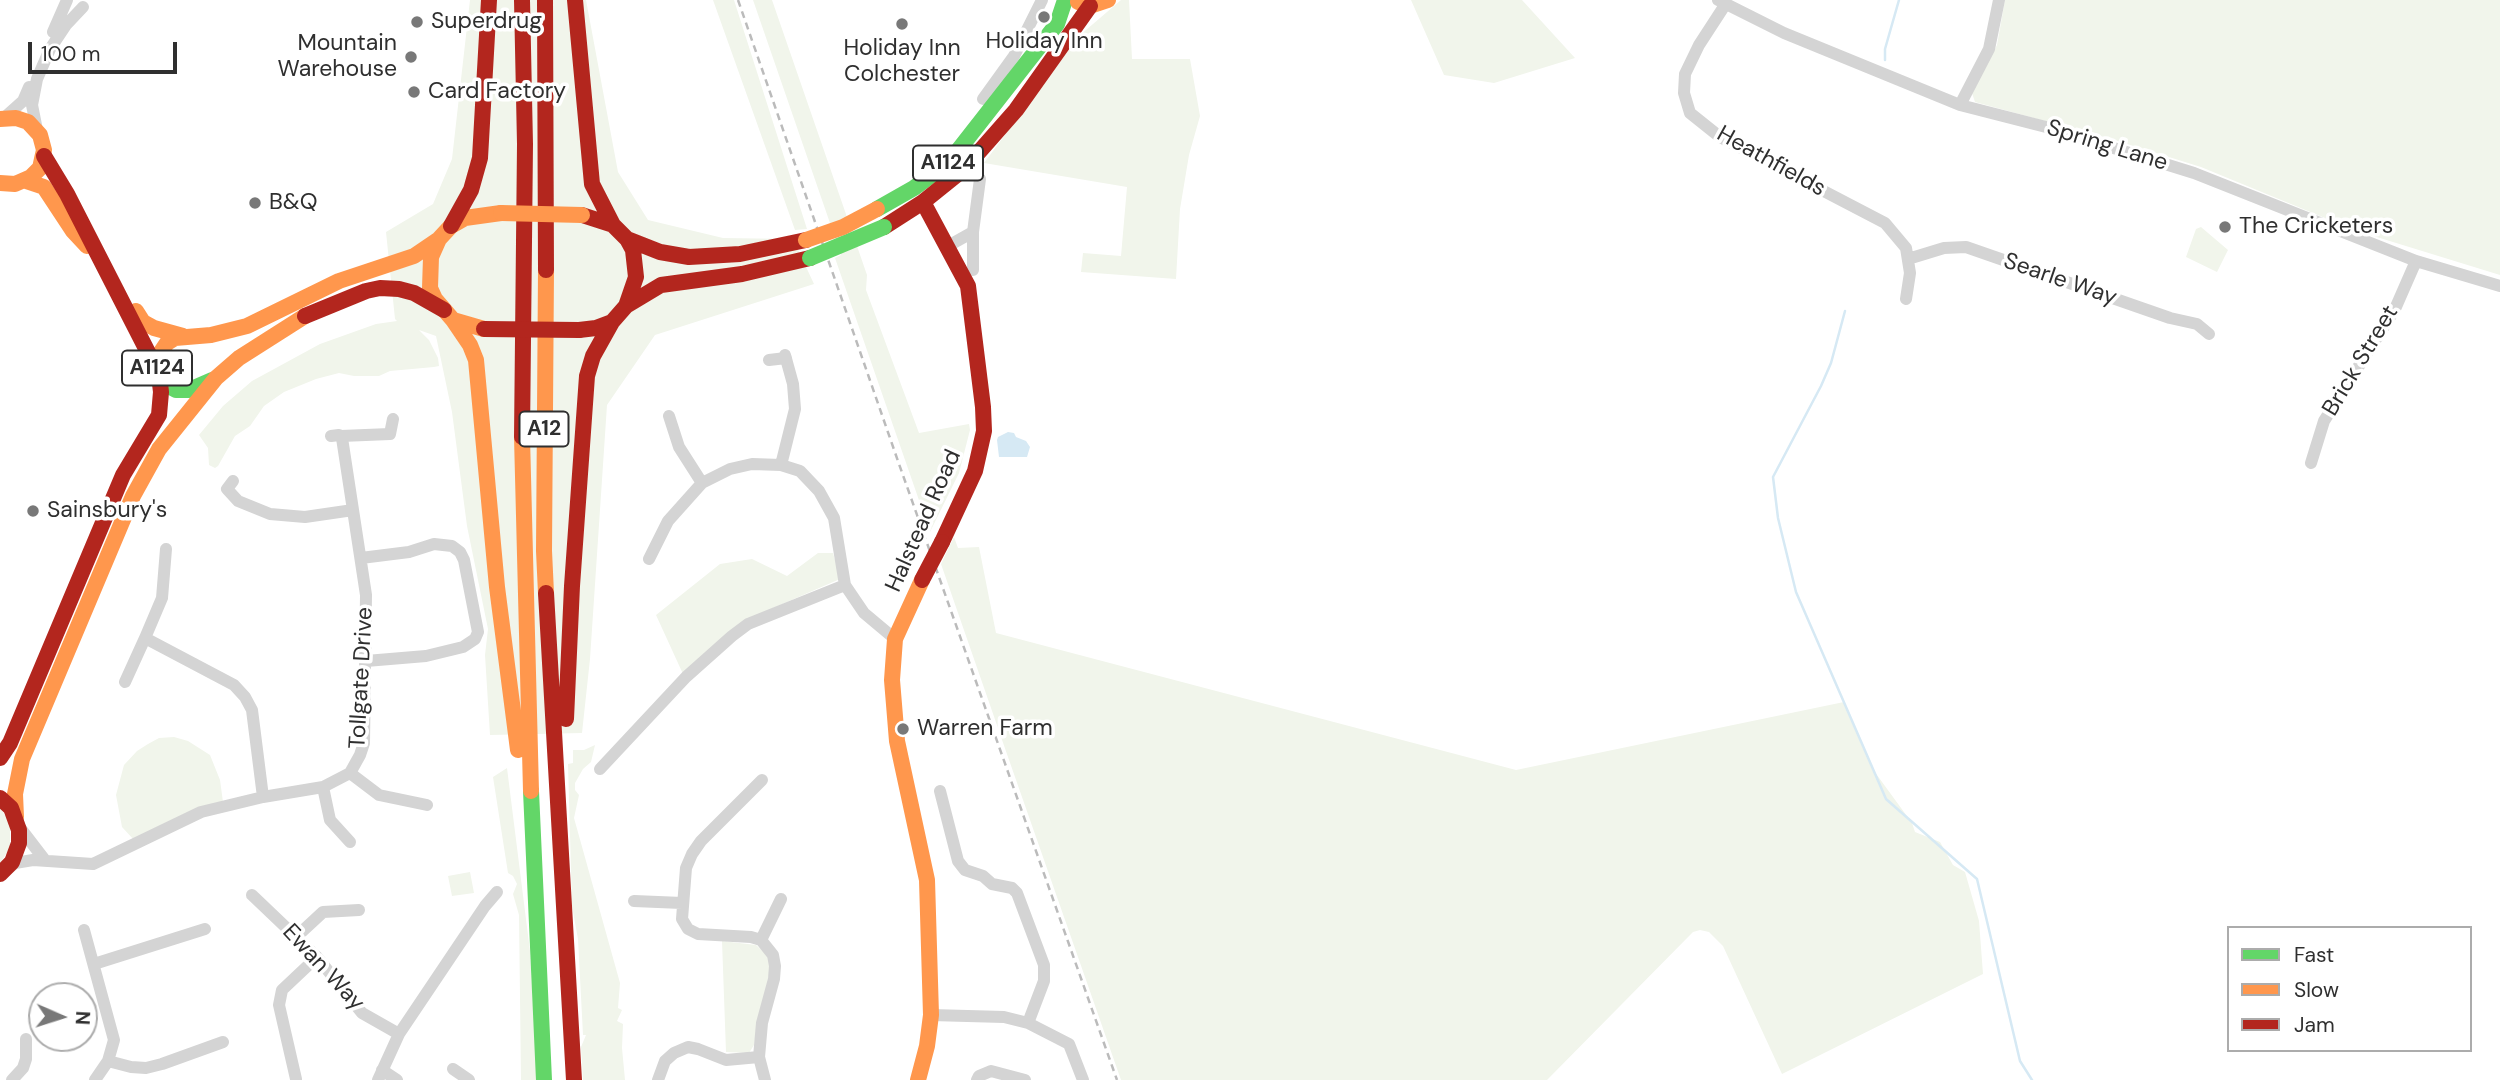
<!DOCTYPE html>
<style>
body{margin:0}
#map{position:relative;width:2500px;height:1080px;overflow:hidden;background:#fff;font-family:"DM Sans",sans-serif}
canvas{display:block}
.legend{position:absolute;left:2227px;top:926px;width:245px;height:126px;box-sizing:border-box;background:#fff;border:2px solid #acacac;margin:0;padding:9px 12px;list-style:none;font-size:21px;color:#2f2f2f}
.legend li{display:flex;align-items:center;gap:14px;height:35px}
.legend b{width:35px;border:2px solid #acacac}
.north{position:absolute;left:28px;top:982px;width:70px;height:70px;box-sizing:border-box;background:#fff;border:2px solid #acacac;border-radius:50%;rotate:93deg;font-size:19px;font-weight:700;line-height:28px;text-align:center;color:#2f2f2f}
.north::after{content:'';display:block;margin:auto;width:24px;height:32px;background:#787878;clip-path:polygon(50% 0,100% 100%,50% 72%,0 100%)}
.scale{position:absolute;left:28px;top:42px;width:149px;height:32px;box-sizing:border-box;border:4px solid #2f2f2f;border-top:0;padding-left:9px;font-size:21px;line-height:24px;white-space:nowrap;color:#2f2f2f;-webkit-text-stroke:5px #fff;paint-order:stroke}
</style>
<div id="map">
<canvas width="2500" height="1080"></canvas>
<ul class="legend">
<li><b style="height:9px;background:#63d668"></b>Fast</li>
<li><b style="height:9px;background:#ff974d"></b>Slow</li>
<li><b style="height:9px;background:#b3261e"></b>Jam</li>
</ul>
<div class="north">N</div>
<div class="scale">100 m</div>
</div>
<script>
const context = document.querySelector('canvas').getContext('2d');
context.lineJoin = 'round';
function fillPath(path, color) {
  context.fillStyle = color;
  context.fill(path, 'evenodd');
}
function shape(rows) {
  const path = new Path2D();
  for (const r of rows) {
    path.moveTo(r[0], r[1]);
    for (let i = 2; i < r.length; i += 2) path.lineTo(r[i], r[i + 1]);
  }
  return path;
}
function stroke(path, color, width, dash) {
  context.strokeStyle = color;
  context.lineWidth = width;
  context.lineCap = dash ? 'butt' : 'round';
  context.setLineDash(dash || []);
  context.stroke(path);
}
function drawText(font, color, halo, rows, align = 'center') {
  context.font = font + ' "DM Sans",sans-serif';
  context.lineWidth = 7;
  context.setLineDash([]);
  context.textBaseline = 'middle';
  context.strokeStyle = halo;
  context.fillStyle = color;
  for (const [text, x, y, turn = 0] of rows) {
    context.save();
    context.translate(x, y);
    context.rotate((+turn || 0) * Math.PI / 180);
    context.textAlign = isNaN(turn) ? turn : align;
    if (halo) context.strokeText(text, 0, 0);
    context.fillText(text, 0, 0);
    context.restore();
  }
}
fillPath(shape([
 [470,0,586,0,618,172,648,220,723,238,793,239,814,284,655,335,607,405,590,659,582,733,490,735,485,655,488,629,467,526,452,412,436,336,419,330,429,340,438,358,439,366,434,367,390,371,379,376,354,376,339,373,316,379,284,392,264,406,250,426,235,436,218,466,215,468,209,465,208,448,199,435,223,406,252,381,320,344,376,324,397,321,395,319,386,232,433,204,452,159],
 [713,0,734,0,807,229,795,230],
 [753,0,772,0,867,275,866,290,919,433,969,424,970,430,959,473,930,532,835,258,841,255],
 [1121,0,1129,0,1132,59,1190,59,1200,116,1189,155,1180,209,1176,279,1081,272,1083,253,1121,256,1127,187,984,163,1079,36],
 [1411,0,1522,0,1575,58,1494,83,1444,75],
 [2005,0,2500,0,2500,275,2354,230,2201,167,2111,139,1975,102,1972,93,1997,45],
 [2201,227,2228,250,2217,272,2186,257,2196,229],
 [954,537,958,548,979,547,996,633,1516,770,1844,702,1874,771,1912,823,1915,832,1940,842,1953,865,1965,872,1979,921,1983,974,1782,1074,1723,946,1709,932,1700,930,1693,932,1547,1080,1121,1080,1001,737,1004,736,1003,730,999,731,941,564],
 [818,553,833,553,840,579,750,618,683,674,656,615,720,564,752,559,787,576],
 [174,737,188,741,210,755,220,780,223,802,134,840,122,827,116,795,124,765,137,751,148,744,159,738],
 [595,745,591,762,583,769,575,783,575,790,579,795,574,818,620,983,618,1008,622,1010,617,1021,623,1024,622,1048,625,1080,583,1080,581,1047,586,1035,583,1035,578,939,572,906,568,764,573,763,573,750,584,750],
 [507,768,530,951,537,1080,521,1080,519,915,513,894,517,884,513,876,508,873,493,777],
 [0,808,10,823,10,848,0,863],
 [470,872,474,893,452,896,448,876],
 [722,941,756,945,768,956,771,965,754,1045,749,1053,726,1052]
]), '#f1f5eb');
fillPath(shape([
 [1008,432,1014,433,1016,437,1026,441,1030,447,1027,457,999,457,997,440,998,437]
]), '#d6e9f4');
stroke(shape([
 [1885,60,1885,49,1899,0],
 [1845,311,1831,363,1821,386,1773,477,1778,518,1796,592,1886,799,1977,879,2020,1061,2032,1080]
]), '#d6e9f4', 2.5);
stroke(shape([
 [1718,0,1784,33,1960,105,2046,127,2194,173,2416,261,2500,286],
 [1725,5,1699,45,1685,74,1684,93,1690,113,1720,137,1885,223,1906,248,1910,273,1906,299],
 [53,32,67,0],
 [983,99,1014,56,1042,0],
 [1960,105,1989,49,1999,0],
 [4,118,23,101,29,87],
 [37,130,32,105,37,79,50,49,66,25,83,7],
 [948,246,973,232,980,179],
 [1908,259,1944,248,1966,247,2170,318,2197,324,2209,334],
 [973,270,973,232],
 [769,360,786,358],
 [669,416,679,447,702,483],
 [341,436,390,434,393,419],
 [2311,463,2324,421,2395,309,2416,261],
 [781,465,795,409,793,384,785,355],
 [233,481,227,489,238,501,270,514,305,517,353,510],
 [361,558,409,552,434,544,452,546,460,552,464,560,478,632,475,639,463,647,426,656,366,661],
 [649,559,668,521,702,483,730,469,752,464,781,465,800,471,819,491,834,518,845,585,864,613,895,639],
 [145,638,162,598,166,549],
 [125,682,145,638,234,685,245,697,252,710,263,797],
 [600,769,686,677,732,636,748,624,845,585],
 [350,773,379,795,427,805],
 [762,780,701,841,692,854,686,868,682,919,688,929,698,934,751,937,761,940,773,955,775,966,774,979,762,1023,759,1057,765,1080],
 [323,787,330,820,350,842],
 [940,791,958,861,965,870,983,876,992,884,1012,888,1017,893,1044,965,1044,981,1028,1023],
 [21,829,44,859],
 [9,868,15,863,33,860,93,864,201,812,263,797,323,787,350,773,360,755,364,743,366,595,342,438,339,435,331,436],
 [252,895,317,957,362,1013,399,1034],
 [634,901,682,903],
 [84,930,114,1040,108,1061,95,1080],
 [296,937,323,912,359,910],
 [761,940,781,899],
 [94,964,205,929],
 [931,1015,1004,1017,1028,1023,1069,1044,1083,1080],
 [108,1061,131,1067,146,1068,162,1064,223,1042],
 [453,1069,469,1080],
 [382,1070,397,1080],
 [296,1079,279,1005,282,990,317,957],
 [12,1080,23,1068,26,1059,26,1039],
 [378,1080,399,1034,485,906,497,892],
 [658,1080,665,1061,674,1053,688,1047,698,1049,726,1060,759,1057],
 [977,1080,979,1076,991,1071,1025,1080]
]), '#d4d4d4', 12);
stroke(shape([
 [877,209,914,188,949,162,1057,24,1065,0],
 [159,375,167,385,176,390,189,390,212,380],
 [531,791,544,1080]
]), '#63d668', 16);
stroke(shape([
 [1078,2,1090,6,1108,0],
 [0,119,16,118,28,122,40,135,44,150,40,168,31,177,15,184,0,183],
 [26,181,44,187,73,231,87,246],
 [546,270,544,551,546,593],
 [136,311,143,322,154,328,183,336],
 [453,320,470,345,476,360,497,587,518,750],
 [484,329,453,320,435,299,430,288,431,257,439,239,451,226,465,218,501,213],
 [159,375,157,358,167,343,175,338,211,335,247,326,339,281,414,256,439,239],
 [522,437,531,791],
 [16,817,15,794,22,759,133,496,159,449,216,378,239,358,305,316],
 [918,1080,927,1046,931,1015,927,880,897,741,892,680,895,639,922,580]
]), '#ff974d', 16);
stroke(shape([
 [522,0,525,144,522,437],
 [545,0,546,270],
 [575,0,592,184,613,225],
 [44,156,67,194,157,370],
 [923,202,968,286,983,407,984,431,975,471,942,542],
 [451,226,471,190,480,158,489,0],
 [884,227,923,202,964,169,1016,110,1090,6],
 [627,239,660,252,689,257,740,254,806,240],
 [626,306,661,285,742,274,810,258],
 [305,316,366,291,380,288,399,289,414,293,444,310],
 [579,330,596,328,612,322,626,306,636,277,633,250,627,239,613,225,582,215],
 [546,593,574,1080],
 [566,719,572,586,587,376,593,356,612,322],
 [0,758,10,743,123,475,159,415,161,392,159,375],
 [0,798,11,808,19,830,19,843,12,862,0,874]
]), '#b3261e', 16);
stroke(shape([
 [738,0,899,464,1117,1080]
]), '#bbb', 2.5, [7, 5]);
stroke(shape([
 [810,258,884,227]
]), '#63d668', 16);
stroke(shape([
 [501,213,582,215],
 [806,240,843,227,877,209]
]), '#ff974d', 16);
stroke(shape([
 [484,329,579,330],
 [922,580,942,542]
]), '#b3261e', 16);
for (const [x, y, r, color] of [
 [1044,17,7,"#787878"],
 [417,22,7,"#787878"],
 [902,24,7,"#787878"],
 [411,57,7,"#787878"],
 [414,92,7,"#787878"],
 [255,203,7,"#787878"],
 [2225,227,7,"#787878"],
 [33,511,7,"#787878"],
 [903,729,7,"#787878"]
]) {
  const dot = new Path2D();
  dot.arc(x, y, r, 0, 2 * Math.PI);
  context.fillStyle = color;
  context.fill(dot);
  stroke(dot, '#fff', 2.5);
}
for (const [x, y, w] of [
 [948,163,70],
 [157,368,70],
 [544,429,49]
]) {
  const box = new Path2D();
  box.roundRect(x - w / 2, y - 17.5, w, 35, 5);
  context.fillStyle = '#fff';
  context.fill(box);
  stroke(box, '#2f2f2f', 2);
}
drawText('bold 21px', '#2f2f2f', null, [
 ["A1124",948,163],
 ["A1124",157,368],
 ["A12",544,429]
]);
drawText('23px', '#2f2f2f', '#fff', [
 ["Superdrug",431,22],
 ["Holiday Inn",1044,42,"center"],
 ["Mountain",397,44,"right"],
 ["Warehouse",397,70,"right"],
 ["Holiday Inn",902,49,"center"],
 ["Colchester",902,75,"center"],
 ["Card Factory",428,92],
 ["B&Q",269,203],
 ["The Cricketers",2239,227],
 ["Sainsbury's",47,511],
 ["Warren Farm",917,729]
], 'left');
drawText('23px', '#2f2f2f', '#fff', [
 ["Spring Lane",2107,146,17],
 ["Heathfields",1771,162,29],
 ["Searle Way",2060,280,19],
 ["Brick Street",2361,361,-59],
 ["Halstead Road",924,521,-66],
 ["Tollgate Drive",362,678,-87],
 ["Ewan Way",323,968,47]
]);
</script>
